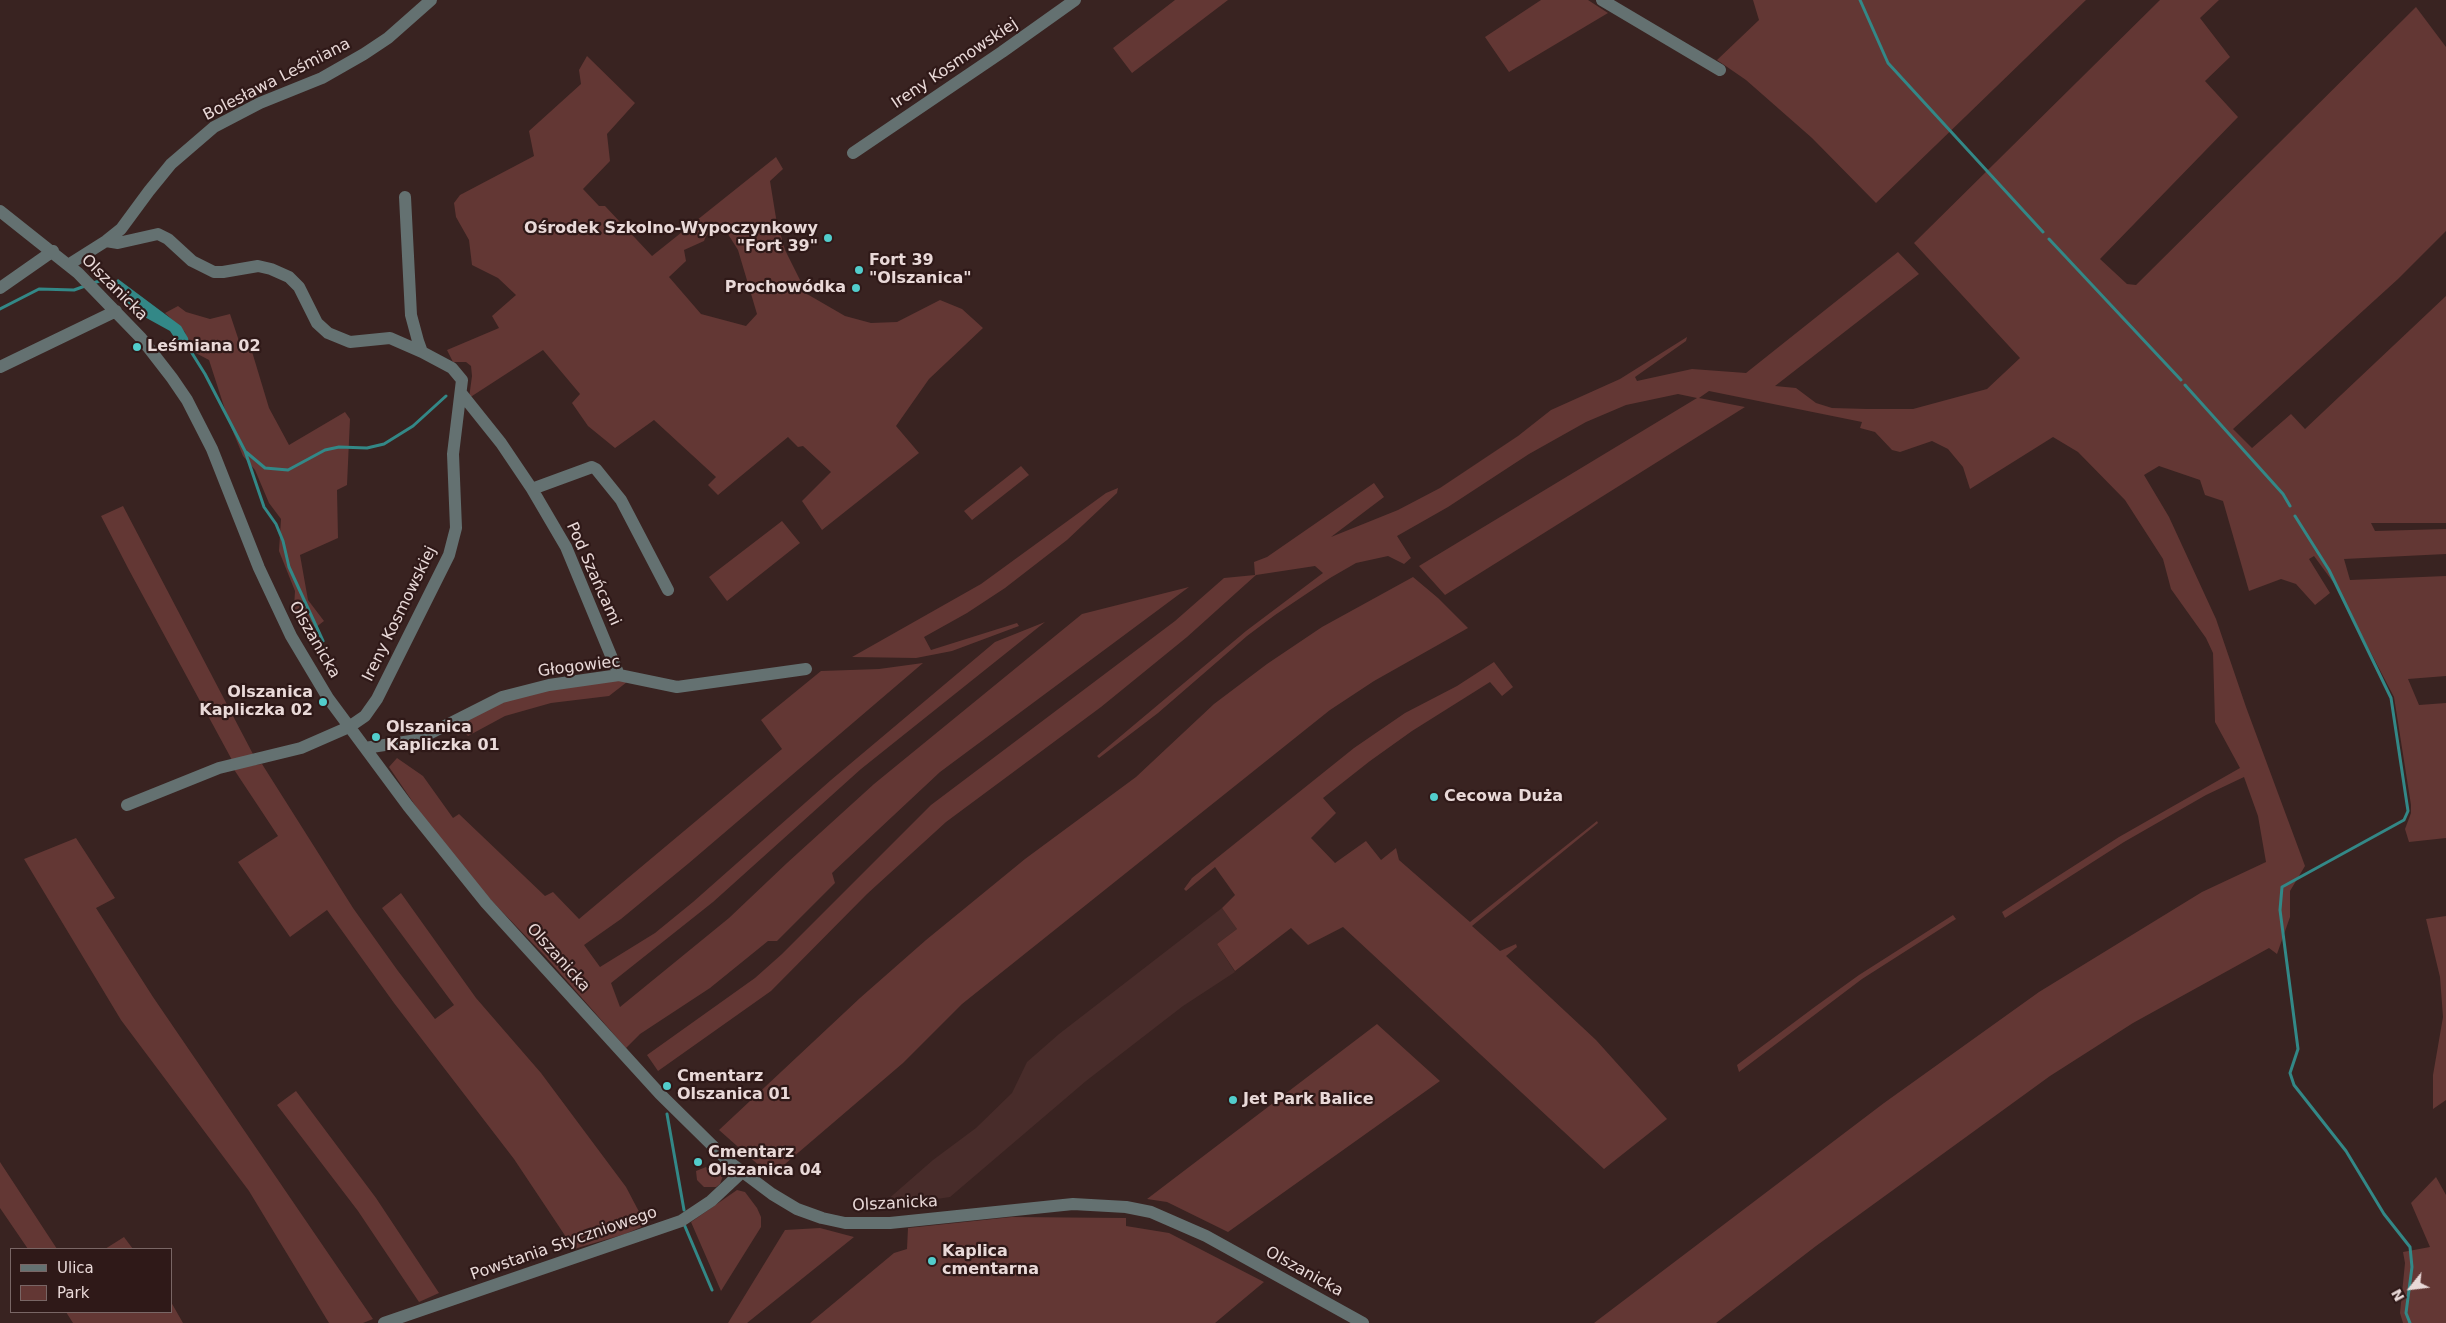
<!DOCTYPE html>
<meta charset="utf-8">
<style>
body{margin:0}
#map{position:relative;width:2446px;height:1323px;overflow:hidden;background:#392321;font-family:"DejaVu Sans",sans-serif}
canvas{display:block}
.legend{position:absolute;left:10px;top:1248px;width:162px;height:65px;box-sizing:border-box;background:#2f1918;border:1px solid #796665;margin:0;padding:6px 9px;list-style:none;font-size:15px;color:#e9d9d8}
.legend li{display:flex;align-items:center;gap:10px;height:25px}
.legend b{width:25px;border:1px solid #796665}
.north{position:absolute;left:2386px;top:1263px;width:50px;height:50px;-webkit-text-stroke:4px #2f1918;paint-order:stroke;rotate:241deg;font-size:14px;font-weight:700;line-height:20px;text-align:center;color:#e9d9d8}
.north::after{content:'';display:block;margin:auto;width:18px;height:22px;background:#e9d9d8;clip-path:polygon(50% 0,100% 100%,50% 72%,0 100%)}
</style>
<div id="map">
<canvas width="2446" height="1323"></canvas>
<ul class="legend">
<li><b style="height:6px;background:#647171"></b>Ulica</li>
<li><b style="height:14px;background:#633734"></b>Park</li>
</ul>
<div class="north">N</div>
</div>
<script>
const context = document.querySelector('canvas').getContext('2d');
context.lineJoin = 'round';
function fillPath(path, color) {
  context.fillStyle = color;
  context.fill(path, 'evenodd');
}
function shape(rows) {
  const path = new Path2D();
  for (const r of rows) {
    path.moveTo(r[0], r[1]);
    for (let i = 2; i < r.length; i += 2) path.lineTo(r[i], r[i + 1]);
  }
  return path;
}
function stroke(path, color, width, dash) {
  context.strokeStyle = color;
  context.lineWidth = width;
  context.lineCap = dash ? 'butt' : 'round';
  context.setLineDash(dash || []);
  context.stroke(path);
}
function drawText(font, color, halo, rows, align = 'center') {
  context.font = font + ' "DejaVu Sans",sans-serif';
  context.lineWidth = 4.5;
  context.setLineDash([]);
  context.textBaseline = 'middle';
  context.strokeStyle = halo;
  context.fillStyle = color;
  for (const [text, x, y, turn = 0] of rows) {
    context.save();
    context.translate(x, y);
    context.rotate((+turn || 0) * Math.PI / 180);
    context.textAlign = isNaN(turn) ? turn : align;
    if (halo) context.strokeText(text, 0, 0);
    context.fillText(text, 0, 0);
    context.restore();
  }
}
fillPath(shape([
 [1222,908,1237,929,1217,944,1235,972,1183,1006,1086,1081,950,1197,878,1208,933,1160,976,1128,1012,1093,1027,1062,1059,1034]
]), '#482c2a');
fillPath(shape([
 [1175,0,1228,0,1132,73,1113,48],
 [1541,0,1588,0,1608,13,1509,72,1485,37],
 [1753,0,2086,0,1876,203,1812,138,1746,80,1717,60,1759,20],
 [2160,0,2219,0,2200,18,2230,57,2205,81,2238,117,2100,259,2127,284,2136,285,2416,7,2446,47,2446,231,2398,279,2233,429,2252,448,2291,414,2305,429,2446,296,2446,523,2371,523,2375,531,2446,529,2446,554,2344,559,2350,580,2446,576,2446,676,2408,679,2419,705,2446,703,2446,838,2409,842,2405,829,2411,813,2411,805,2394,697,2336,586,2314,556,2309,559,2330,593,2315,605,2296,584,2281,579,2249,591,2223,501,2205,495,2200,480,2159,466,2144,475,2169,517,2216,619,2246,707,2305,866,2290,891,2290,917,2277,954,2269,948,2133,1023,2050,1076,1816,1246,1716,1323,1594,1323,1884,1103,2039,992,2202,892,2266,862,2258,816,2244,777,2206,795,2124,842,2005,918,2002,912,2119,837,2240,768,2215,722,2213,653,2206,638,2171,589,2163,559,2125,500,2078,452,2053,437,1970,489,1963,467,1948,449,1932,441,1900,452,1892,450,1875,432,1860,428,1862,422,1709,391,1699,398,1745,407,1445,595,1419,566,1697,398,1678,394,1626,405,1586,422,1529,454,1448,507,1397,536,1411,558,1404,564,1388,556,1356,563,1330,578,1275,615,1247,636,1158,713,1099,758,1097,756,1246,631,1323,573,1315,566,1256,575,1187,637,1101,707,946,822,867,894,771,991,658,1071,647,1055,755,978,782,954,931,805,1175,621,1224,578,1255,575,1254,562,1267,557,1374,483,1384,497,1331,537,1398,510,1440,488,1518,436,1551,410,1620,379,1687,337,1686,341,1635,377,1637,381,1692,369,1746,373,1898,252,1919,274,1775,386,1796,388,1816,403,1832,408,1867,409,1913,409,1987,389,2020,358,1914,243],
 [587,56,635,103,607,134,610,161,583,189,599,206,605,206,652,256,776,157,783,169,770,181,776,218,785,250,807,294,845,316,871,323,897,322,940,300,962,309,983,328,929,379,896,426,919,453,822,530,802,501,831,472,803,446,798,447,788,437,718,495,708,485,716,477,654,420,615,448,588,426,572,403,580,394,543,350,469,398,472,376,471,366,466,362,453,362,447,350,499,328,492,316,516,295,498,278,472,265,469,240,456,217,454,203,460,195,534,156,529,131,581,84,579,70],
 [713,231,726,231,738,250,757,314,746,326,701,314,669,277,686,261,684,250,704,241,706,236],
 [178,306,186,312,210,319,230,314,241,347,250,345,269,408,289,445,345,412,350,419,347,485,337,490,338,538,300,555,308,600,324,621,307,634,294,608,295,591,279,551,281,519,269,503,255,470,243,456,229,422,209,360,190,350,185,332,165,313],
 [1021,466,1029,475,972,520,964,511],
 [1118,488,1117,493,1067,540,1005,588,967,613,924,637,931,650,1017,623,1019,626,952,651,916,658,852,657,981,584,1106,493],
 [123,506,254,756,232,760,129,570,101,516],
 [782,521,800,543,727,601,709,577],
 [1413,577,1438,598,1468,628,1374,681,1330,710,962,1004,903,1063,771,1176,719,1130,860,998,926,940,1025,859,1136,777,1214,704,1267,664,1322,627],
 [1189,587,940,772,832,873,835,883,777,941,768,941,710,988,640,1034,626,1048,545,956,487,896,434,833,389,767,397,758,423,776,453,818,459,814,545,896,553,892,579,919,782,749,761,720,821,671,879,669,923,663,689,863,621,919,584,945,600,967,655,933,693,902,831,780,995,642,1045,622,861,769,713,902,611,983,620,1007,729,918,787,863,874,784,1082,614],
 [1494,662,1513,687,1502,696,1490,682,1412,731,1370,761,1323,798,1336,813,1311,838,1335,863,1366,841,1381,860,1396,848,1399,860,1470,922,1597,821,1598,823,1472,926,1500,951,1516,944,1517,947,1506,956,1596,1040,1667,1119,1604,1169,1343,927,1308,945,1291,928,1235,971,1217,944,1237,929,1222,908,1235,895,1215,867,1186,891,1184,889,1192,878,1354,748,1405,713,1457,686],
 [615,670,627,682,609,696,551,703,505,716,468,736,456,723,496,695],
 [262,764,353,908,398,971,435,1019,454,1005,382,908,401,893,476,998,541,1073,626,1187,646,1225,625,1234,574,1249,514,1159,394,1003,327,910,290,937,238,862,278,836,233,768],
 [76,838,115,898,96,908,153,997,373,1319,363,1323,329,1323,249,1191,121,1020,24,859],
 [1953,915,1956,919,1862,979,1739,1072,1737,1065,1816,1006,1859,975],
 [2446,916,2446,1100,2433,1109,2433,1075,2443,1017,2440,977,2426,919],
 [1377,1024,1440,1081,1228,1232,1167,1202,1147,1199],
 [296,1091,376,1198,439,1293,419,1302,358,1211,277,1105],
 [0,1162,57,1249,28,1249,0,1208],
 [706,1167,712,1173,716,1169,723,1176,720,1184,716,1187,704,1187,697,1180,696,1171],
 [2436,1177,2446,1195,2446,1323,2403,1323,2400,1313,2405,1263,2403,1252,2430,1247,2411,1203],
 [737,1190,745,1192,757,1208,761,1217,761,1227,721,1291,691,1222],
 [1012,1217,1126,1218,1126,1226,1169,1233,1264,1282,1215,1323,810,1323,894,1253,907,1249,908,1228],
 [820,1228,854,1237,747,1323,728,1323,785,1230],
 [124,1237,133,1249,105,1249],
 [171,1302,183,1323,73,1323,66,1312,171,1312]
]), '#633734');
fillPath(shape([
 [118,279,181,326,188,338,190,350,184,352,170,331,141,315,113,292,113,284]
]), '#338887');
stroke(shape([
 [1860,0,1888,63,2043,232],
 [2049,239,2181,380],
 [93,283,103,280,115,282],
 [0,309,39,289,74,290,85,286],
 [190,350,205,374,245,451,264,507,276,524,283,541,289,567,323,641],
 [2185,385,2283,494,2290,506],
 [246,452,265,468,288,470,325,450,339,447,367,448,384,444,413,426,446,396],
 [2295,516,2329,570,2391,698,2408,811,2404,820,2282,887,2280,910,2298,1049,2290,1073,2294,1085,2346,1151,2384,1214,2410,1247,2412,1267,2406,1313,2410,1323],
 [667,1114,684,1210],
 [684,1224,712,1290]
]), '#338887', 3);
stroke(shape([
 [1602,0,1720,70],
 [853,153,1002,52,1075,0],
 [0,211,78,273,141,338,172,378,187,400,212,449,259,568,291,636,328,698,408,806,486,903,660,1094,728,1161,772,1194,797,1209,822,1218,845,1223,890,1223,1073,1204,1126,1207,1151,1212,1206,1236,1363,1323],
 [106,241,118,243,158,234,168,239,192,261,214,272,223,272,258,266,271,269,289,277,299,287,317,323,328,333,350,342,390,338,422,352],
 [68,265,106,241,121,229,149,191,171,164,214,127,260,103,322,78,364,54,388,38,431,0],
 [0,288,53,251],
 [0,367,116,311],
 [461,393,501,443,532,489,566,547,619,675],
 [532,489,592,467,596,469,621,500,668,590],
 [365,748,417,740,502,697,549,685,619,675,677,687,806,669],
 [127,805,219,768,301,748,349,727,365,716,377,699,449,555,456,528,453,454,462,380,452,368,422,352,418,341,411,315,405,197],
 [384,1323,681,1221,711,1201,742,1172]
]), '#647171', 12);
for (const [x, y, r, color] of [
 [828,238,5,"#52cdcc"],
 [859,270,5,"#52cdcc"],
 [856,288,5,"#52cdcc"],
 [137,347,5,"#52cdcc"],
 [323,702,5,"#52cdcc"],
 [376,737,5,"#52cdcc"],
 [1434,797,5,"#52cdcc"],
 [667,1086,5,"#52cdcc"],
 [1233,1100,5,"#52cdcc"],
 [698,1162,5,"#52cdcc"],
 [932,1261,5,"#52cdcc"]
]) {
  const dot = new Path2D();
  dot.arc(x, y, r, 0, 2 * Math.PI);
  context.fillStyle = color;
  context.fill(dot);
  stroke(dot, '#2f1918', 2);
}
drawText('16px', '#e9d9d8', '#2f1918', [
 ["Ireny Kosmowskiej",955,64,-34],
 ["Bolesława Leśmiana",277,80,-27],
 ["Olszanicka",114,288,45],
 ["Pod Szańcami",593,574,66],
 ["Ireny Kosmowskiej",400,614,-64],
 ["Olszanicka",314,640,60],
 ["Głogowiec",579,667,-7],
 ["Olszanicka",558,958,48],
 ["Olszanicka",895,1204,-3],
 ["Powstania Styczniowego",564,1244,-19],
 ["Olszanicka",1304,1272,29]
]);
drawText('bold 16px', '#e9d9d8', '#2f1918', [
 ["Ośrodek Szkolno-Wypoczynkowy",818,229,"right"],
 ["\"Fort 39\"",818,247,"right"],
 ["Fort 39",869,261],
 ["\"Olszanica\"",869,279],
 ["Prochowódka",846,288,"right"],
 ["Leśmiana 02",147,347],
 ["Olszanica",313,693,"right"],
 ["Kapliczka 02",313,711,"right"],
 ["Olszanica",386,728],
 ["Kapliczka 01",386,746],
 ["Cecowa Duża",1444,797],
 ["Cmentarz",677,1077],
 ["Olszanica 01",677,1095],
 ["Jet Park Balice",1243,1100],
 ["Cmentarz",708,1153],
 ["Olszanica 04",708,1171],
 ["Kaplica",942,1252],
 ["cmentarna",942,1270]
], 'left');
</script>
